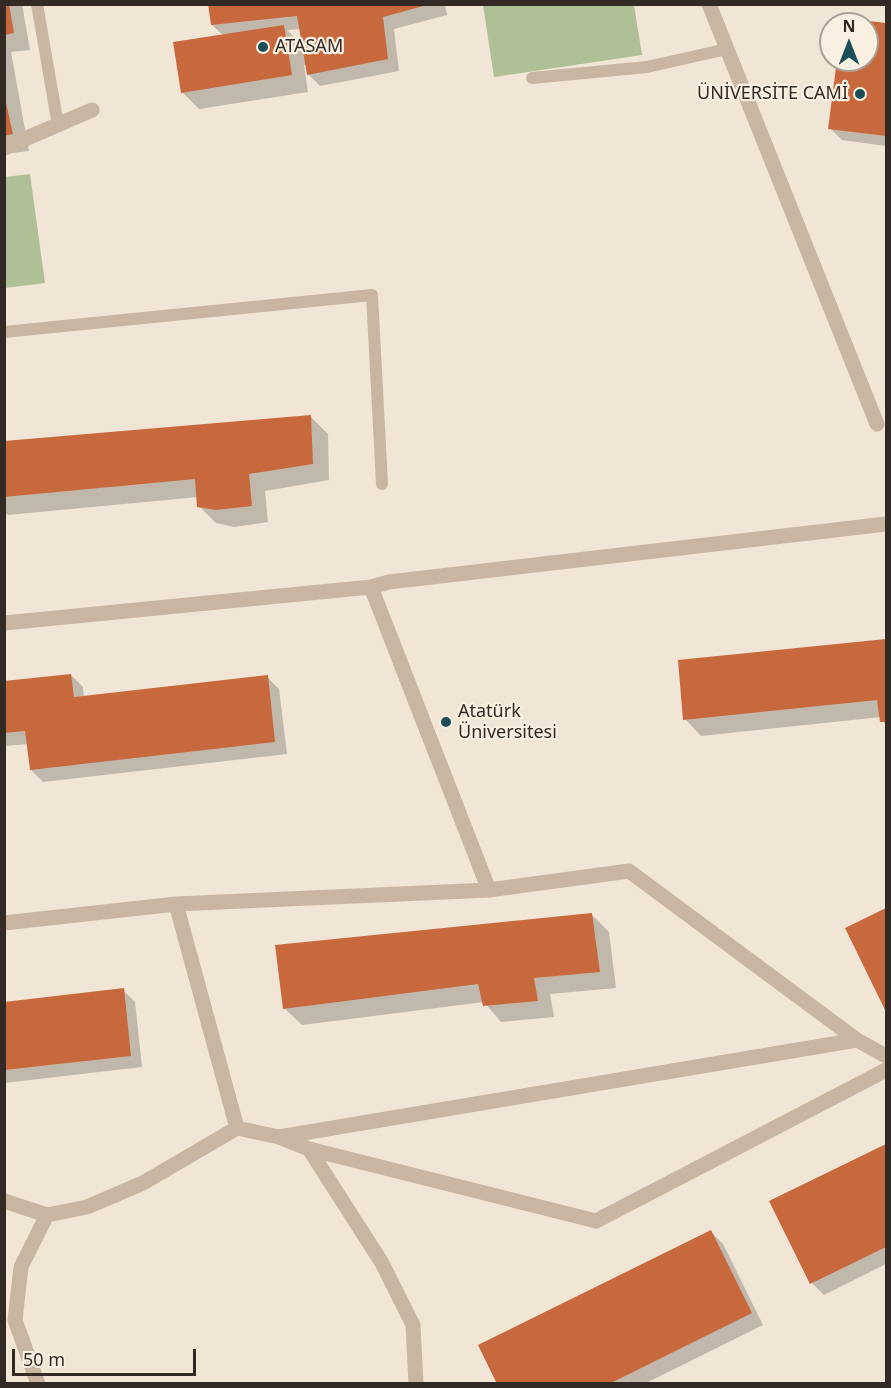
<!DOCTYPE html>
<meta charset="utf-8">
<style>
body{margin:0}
#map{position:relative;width:891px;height:1388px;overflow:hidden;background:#f1e6d6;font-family:"Noto Sans",sans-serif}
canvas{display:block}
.frame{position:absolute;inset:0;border:6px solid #332a25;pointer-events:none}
.north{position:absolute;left:819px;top:12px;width:60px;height:60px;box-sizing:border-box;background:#f9f0e2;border:2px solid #aaa196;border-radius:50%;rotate:0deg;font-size:16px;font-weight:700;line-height:24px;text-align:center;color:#332a25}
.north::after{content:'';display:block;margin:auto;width:21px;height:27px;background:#1a4d55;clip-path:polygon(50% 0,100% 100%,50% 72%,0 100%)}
.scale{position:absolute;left:12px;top:1349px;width:184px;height:27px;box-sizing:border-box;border:3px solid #332a25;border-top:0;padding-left:8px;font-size:18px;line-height:21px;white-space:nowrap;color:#332a25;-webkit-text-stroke:4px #f9f0e2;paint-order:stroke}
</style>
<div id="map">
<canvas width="891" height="1388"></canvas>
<div class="frame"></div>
<div class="north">N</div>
<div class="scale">50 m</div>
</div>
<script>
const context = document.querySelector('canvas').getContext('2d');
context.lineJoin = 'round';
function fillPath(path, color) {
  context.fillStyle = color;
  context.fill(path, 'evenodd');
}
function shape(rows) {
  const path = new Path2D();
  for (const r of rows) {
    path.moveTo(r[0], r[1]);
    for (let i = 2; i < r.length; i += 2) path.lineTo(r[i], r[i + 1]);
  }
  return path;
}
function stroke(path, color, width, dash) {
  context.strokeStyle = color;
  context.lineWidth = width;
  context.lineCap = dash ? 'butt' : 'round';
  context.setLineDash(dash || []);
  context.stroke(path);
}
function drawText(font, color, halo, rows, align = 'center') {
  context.font = font + ' "Noto Sans",sans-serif';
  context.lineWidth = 4.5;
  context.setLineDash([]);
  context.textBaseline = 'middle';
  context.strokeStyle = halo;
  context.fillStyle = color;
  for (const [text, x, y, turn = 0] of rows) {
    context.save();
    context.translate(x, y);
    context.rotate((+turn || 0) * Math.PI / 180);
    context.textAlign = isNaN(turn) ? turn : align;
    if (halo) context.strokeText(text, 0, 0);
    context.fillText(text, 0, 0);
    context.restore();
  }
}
fillPath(shape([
 [483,5,634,5,642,55,494,77],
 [30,174,45,283,5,288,5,177]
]), '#afbf96');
fillPath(shape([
 [4,4,22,4,30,50,11,52,29,151,4,154],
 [210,4,445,4,447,15,394,29,399,71,320,86,308,74,306,65,304,65,308,92,199,109,182,92,224,36,212,25],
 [300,29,303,46,287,30],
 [844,19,886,25,886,146,842,140,830,128,839,60,867,60,867,24,844,24],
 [311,417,328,434,329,480,265,491,268,522,234,527,216,523,199,506,198,497,8,515,4,512,4,442],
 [886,641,886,726,881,717,701,736,685,719,680,661],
 [71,675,83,687,84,698,267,677,279,689,287,754,43,782,31,770,28,744,4,746,4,683],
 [886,909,886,1008,847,929],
 [592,915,609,932,616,988,550,994,554,1017,501,1022,484,1002,302,1025,285,1009],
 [123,990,135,1002,142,1067,4,1083,4,1004],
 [886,1145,886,1264,824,1295,812,1283,771,1202],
 [711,1232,723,1244,763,1325,644,1384,498,1384]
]), '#0003');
fillPath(shape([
 [4,4,9,4,14,33,4,35],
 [208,4,427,4,427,5,383,17,388,59,307,75,297,16,211,25],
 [843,18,886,23,886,136,828,129,837,60,867,60,867,24,842,24],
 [284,25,292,75,181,93,173,42],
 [4,94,13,134,4,136],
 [311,415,313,464,249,474,252,506,216,510,197,507,195,479,4,497,4,441],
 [886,639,886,722,880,722,877,700,683,720,678,660],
 [71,674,74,697,268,675,275,742,30,770,25,731,4,733,4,681],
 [886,908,886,1012,845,928],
 [592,913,600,972,534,978,538,1001,483,1006,478,984,283,1009,275,945],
 [124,988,131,1056,4,1070,4,1002],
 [886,1144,886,1247,810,1284,769,1201],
 [711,1230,752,1313,609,1384,497,1384,478,1345]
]), '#c8683d');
stroke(shape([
 [37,4,58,125],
 [532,78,647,67,727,49],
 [4,332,372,295,382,484]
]), '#c9b6a2', 12);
stroke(shape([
 [371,587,489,890]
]), '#c9b6a2', 15);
stroke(shape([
 [709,4,877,424],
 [4,148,92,110],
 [4,623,371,587,389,582,886,524],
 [176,904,237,1128],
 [4,923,176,904,489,890,629,871,857,1040,886,1056],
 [279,1137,857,1040],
 [309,1149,596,1221,886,1070],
 [4,1201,47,1215],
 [38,1384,15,1320,21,1267,47,1215,87,1207,143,1183,237,1128,279,1137,309,1149,382,1263,413,1325,416,1384]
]), '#c9b6a2', 15);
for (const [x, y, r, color] of [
 [263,47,6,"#1a4d55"],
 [860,94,6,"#1a4d55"],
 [446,722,6,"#1a4d55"]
]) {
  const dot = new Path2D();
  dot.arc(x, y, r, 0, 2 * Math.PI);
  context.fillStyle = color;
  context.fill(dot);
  stroke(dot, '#f9f0e2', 2);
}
drawText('18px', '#332a25', '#f9f0e2', [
 ["ATASAM",275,47],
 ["ÜNİVERSİTE CAMİ",848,94,"right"],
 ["Atatürk",458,712],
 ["Üniversitesi",458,733]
], 'left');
</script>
